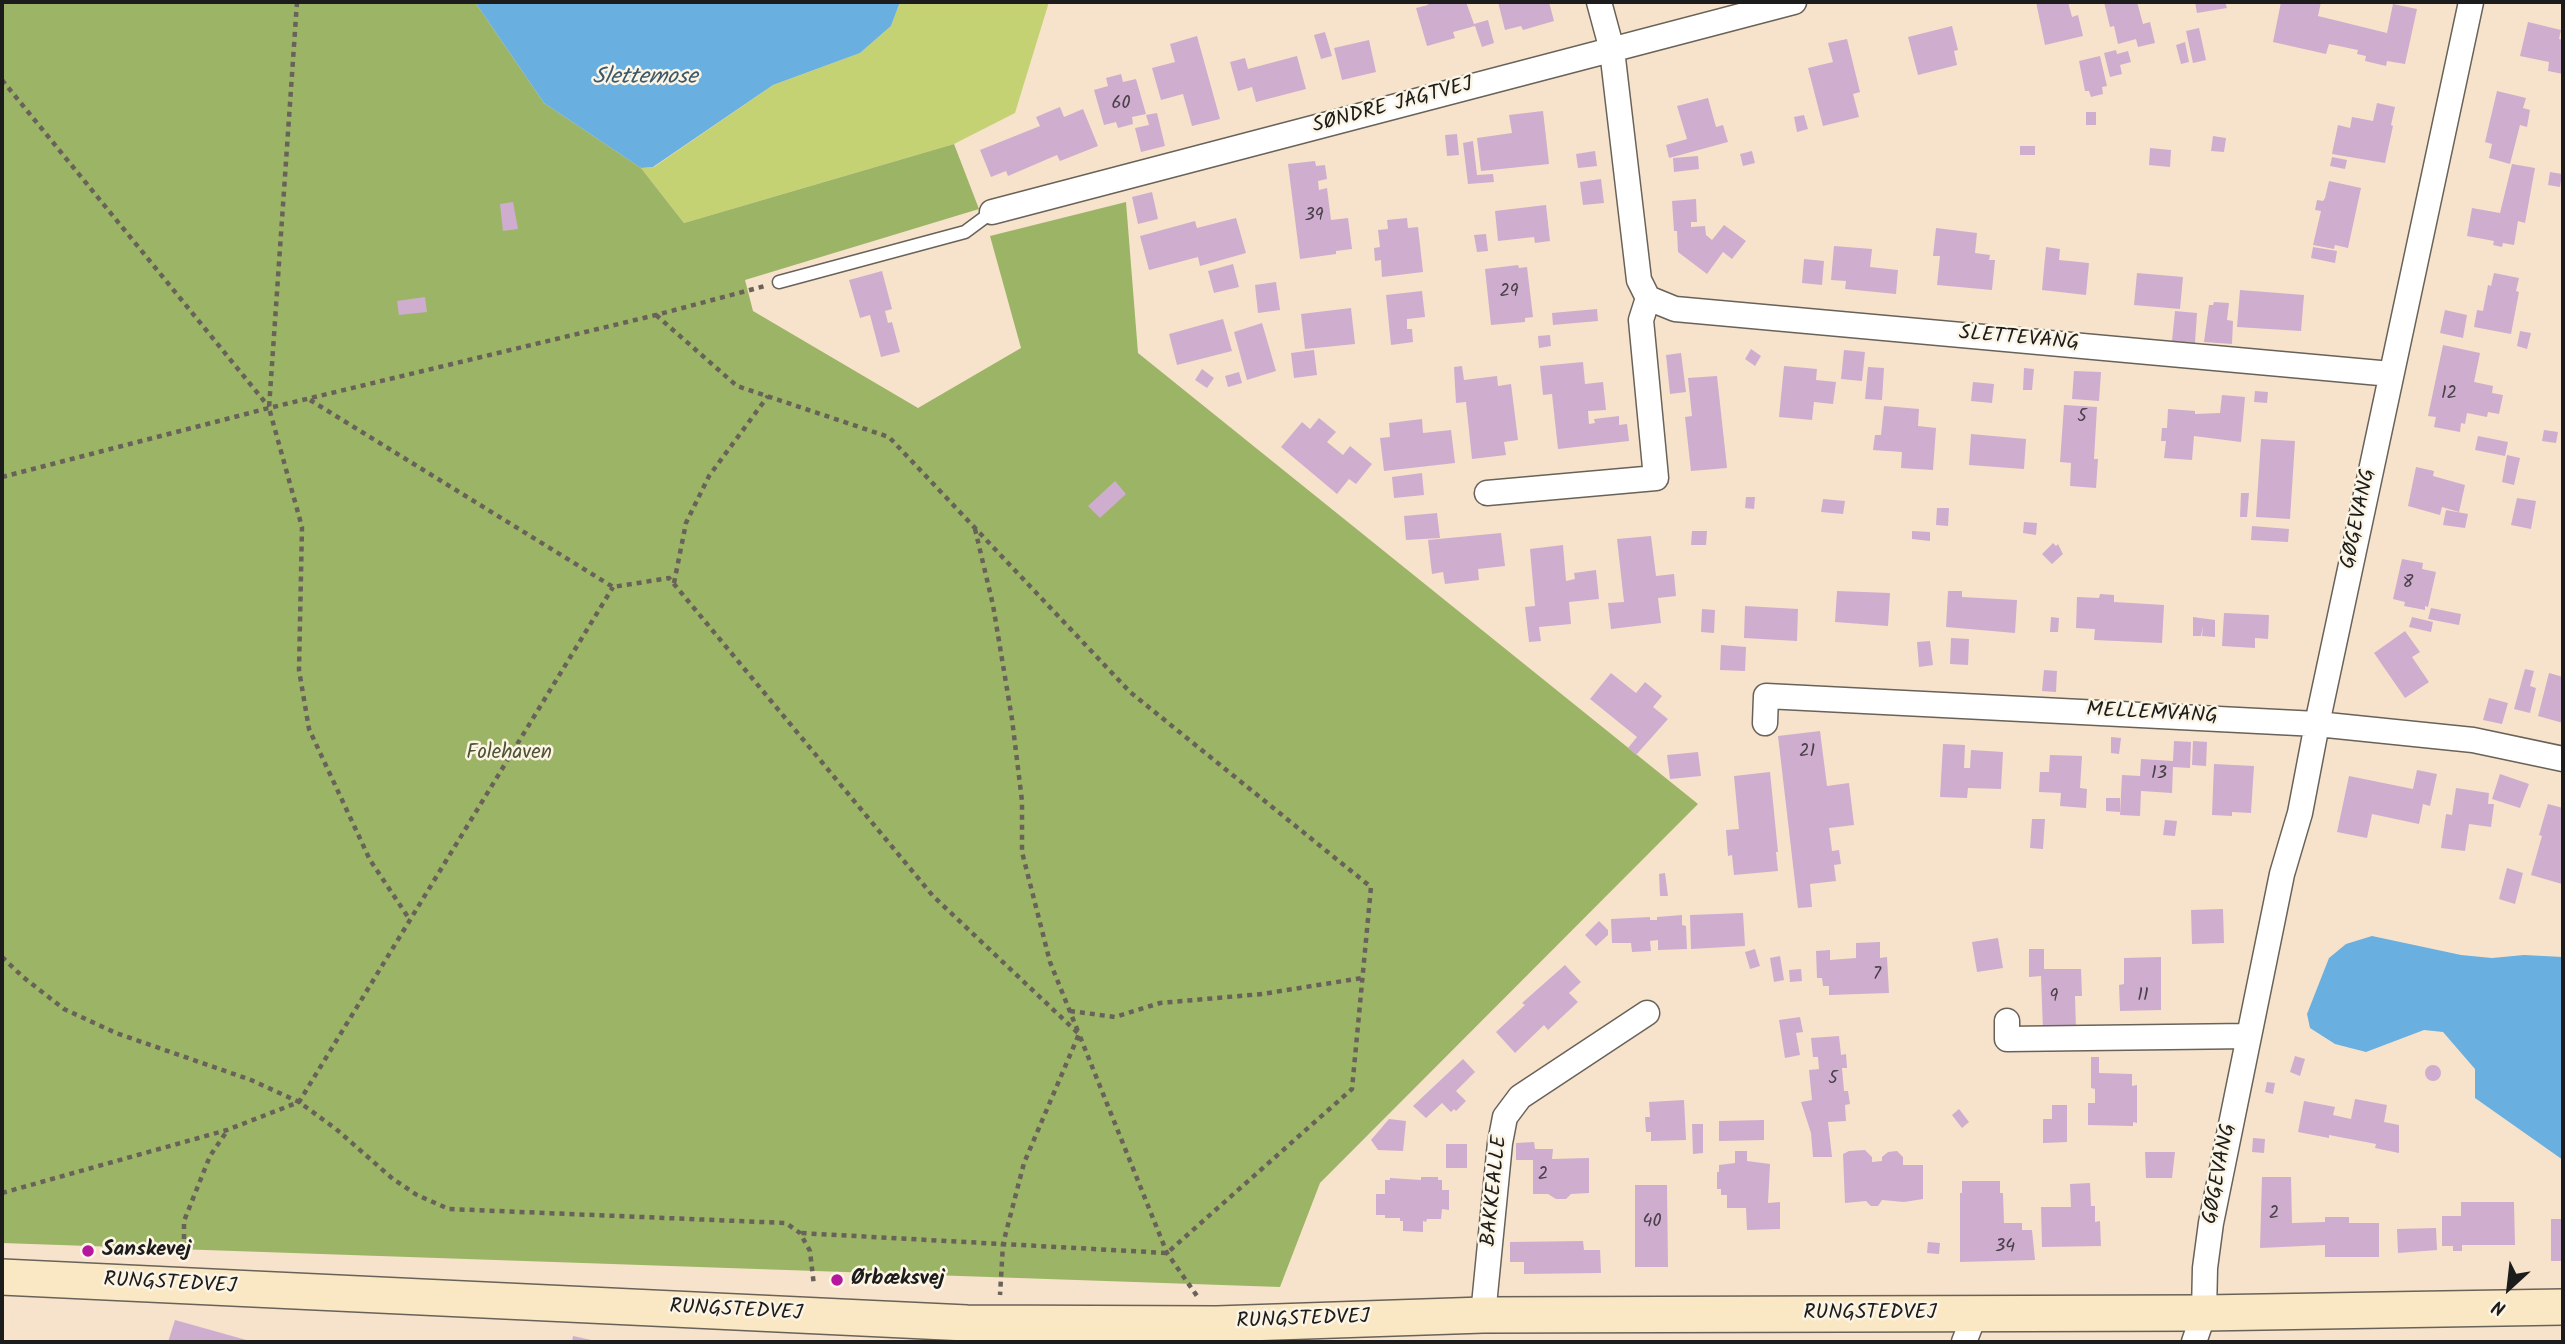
<!DOCTYPE html>
<meta charset="utf-8">
<style>
body{margin:0}
#map{position:relative;width:2565px;height:1344px;overflow:hidden;background:#f7e3cb;font-family:Kalam,sans-serif}
canvas{display:block}
.frame{position:absolute;inset:0;border:4px solid #1c1c1c;pointer-events:none}
.north{position:absolute;left:2474px;top:1253px;width:70px;height:70px;-webkit-text-stroke:5px #fcf5e5;paint-order:stroke;rotate:207deg;font-size:19px;font-weight:700;line-height:28px;text-align:center;color:#1c1c1c}
.north::after{content:'';display:block;margin:auto;width:24px;height:32px;background:#1c1c1c;clip-path:polygon(50% 0,100% 100%,50% 72%,0 100%)}
</style>
<div id="map">
<canvas width="2565" height="1344"></canvas>
<div class="frame"></div>
<div class="north">N</div>
</div>
<script>
const context = document.querySelector('canvas').getContext('2d');
context.lineJoin = 'round';
function fillPath(path, color) {
  context.fillStyle = color;
  context.fill(path, 'evenodd');
}
function shape(rows) {
  const path = new Path2D();
  for (const r of rows) {
    if (r.length === 3) {
      path.moveTo(r[0] + r[2], r[1]);
      path.arc(r[0], r[1], r[2], 0, 2 * Math.PI);
      continue;
    }
    path.moveTo(r[0], r[1]);
    for (let i = 2; i < r.length; i += 2) path.lineTo(r[i], r[i + 1]);
  }
  return path;
}
function stroke(path, color, width, dash) {
  context.strokeStyle = color;
  context.lineWidth = width;
  context.lineCap = dash ? 'butt' : 'round';
  context.setLineDash(dash || []);
  context.stroke(path);
}
function drawText(font, color, halo, rows, align = 'center') {
  context.font = font + ' Kalam,sans-serif';
  context.lineWidth = 5;
  context.setLineDash([]);
  context.textBaseline = 'middle';
  context.strokeStyle = halo;
  context.fillStyle = color;
  for (const [text, x, y, turn = 0] of rows) {
    context.save();
    context.translate(x, y);
    context.rotate((+turn || 0) * Math.PI / 180);
    context.textAlign = isNaN(turn) ? turn : align;
    if (halo) context.strokeText(text, 0, 0);
    context.fillText(text, 0, 0);
    context.restore();
  }
}
fillPath(shape([
 [900,2,1049,2,1015,113,954,144,684,223,641,168,654,167,773,85,860,53,891,26]
]), '#c5d274');
fillPath(shape([
 [2,2,475,2,544,103,641,168,684,223,954,144,979,209,745,280,753,311,918,408,1021,348,990,236,1126,202,1138,353,1698,804,1320,1183,1280,1287,2,1243]
]), '#9cb466');
fillPath(shape([
 [475,2,900,2,891,26,860,53,773,85,653,167,641,168,544,103],
 [2372,936,2461,955,2492,958,2524,955,2563,957,2563,1160,2475,1098,2475,1069,2443,1032,2424,1030,2366,1052,2335,1044,2310,1028,2307,1014,2329,958,2346,944]
]), '#69afe0');
fillPath(shape([
 [1427,2,1466,2,1474,24,1488,20,1494,43,1482,47,1475,26,1453,32,1455,38,1427,46,1416,8,1428,5],
 [1498,2,1549,2,1554,21,1523,30,1521,26,1505,30],
 [2036,2,2068,2,2072,17,2078,15,2083,36,2045,45],
 [2104,2,2137,2,2143,24,2150,22,2155,43,2138,47,2136,39,2118,44,2114,26,2110,27],
 [2195,2,2225,2,2227,8,2197,13],
 [2281,2,2321,2,2318,16,2387,33,2393,4,2417,9,2405,64,2387,61,2386,66,2365,61,2366,56,2357,54,2358,50,2329,44,2326,54,2273,42],
 [2528,22,2561,30,2559,39,2563,40,2563,74,2548,71,2549,62,2520,56],
 [1952,26,1958,50,1954,51,1957,65,1918,75,1908,37],
 [2199,28,2206,60,2193,63,2186,31],
 [1325,32,1332,56,1321,59,1314,35],
 [1197,36,1220,119,1192,126,1183,94,1161,100,1152,68,1175,62,1170,44],
 [1847,39,1860,92,1853,94,1859,117,1823,126,1808,68,1833,62,1828,43],
 [1369,40,1376,72,1342,80,1334,48],
 [2185,42,2189,62,2181,64,2176,45],
 [2116,50,2117,54,2128,51,2131,62,2120,65,2122,74,2110,77,2104,53],
 [1297,56,1306,89,1256,102,1252,87,1238,91,1230,62,1245,58,1248,69],
 [2100,56,2107,86,2102,87,2103,94,2091,97,2089,91,2085,91,2079,61],
 [1121,74,1123,82,1136,79,1146,114,1132,117,1133,124,1118,128,1116,122,1104,125,1094,90,1108,86,1106,78],
 [2497,91,2526,98,2523,108,2530,110,2527,127,2520,125,2510,164,2489,158,2492,144,2485,142],
 [1708,98,1716,127,1723,125,1728,142,1669,158,1666,145,1687,139,1677,106],
 [2377,103,2395,107,2391,125,2393,126,2385,163,2332,154,2338,125,2350,128,2352,117,2373,121],
 [1060,107,1064,117,1083,109,1098,146,1060,161,1057,155,1008,176,1006,171,991,177,980,150,1040,126,1036,117],
 [1543,111,1549,164,1481,171,1477,138,1512,133,1509,115],
 [2086,112,2096,112,2096,125,2086,125],
 [1157,113,1165,146,1141,152,1135,128,1149,125,1146,115],
 [1804,115,1808,129,1797,132,1794,117],
 [1457,134,1459,155,1447,156,1445,135],
 [2213,136,2226,138,2224,152,2211,151],
 [1473,141,1477,175,1493,174,1494,182,1468,184,1463,143],
 [2020,146,2035,146,2035,155,2020,155],
 [2150,148,2171,150,2170,167,2149,165],
 [1595,151,1597,166,1578,168,1576,154],
 [1752,151,1755,163,1743,166,1740,154],
 [1698,156,1699,169,1674,172,1673,158],
 [2332,157,2347,160,2345,169,2330,166],
 [1315,161,1316,166,1325,165,1327,179,1318,181,1319,190,1327,188,1331,220,1348,218,1352,249,1336,251,1336,254,1300,259,1288,164],
 [2512,164,2535,168,2525,223,2518,221,2514,245,2503,243,2502,247,2493,245,2494,241,2467,236,2472,208,2500,213],
 [2550,172,2562,174,2560,187,2548,185],
 [1601,179,1604,203,1583,205,1580,182],
 [2329,181,2361,188,2348,248,2335,245,2334,249,2313,245,2321,211,2315,210,2317,200,2323,201,2325,198],
 [1152,192,1158,219,1138,224,1132,197],
 [1696,199,1697,222,1691,222,1691,227,1705,226,1706,235,1712,240,1724,225,1746,241,1732,259,1723,252,1707,274,1678,252,1677,231,1674,231,1672,201],
 [513,202,518,229,503,231,500,204],
 [1546,205,1550,241,1535,243,1534,237,1498,241,1495,211],
 [1236,218,1246,253,1200,266,1198,257,1149,270,1140,236,1195,221,1197,228],
 [1407,218,1408,228,1418,227,1423,272,1382,277,1381,260,1375,261,1374,248,1380,247,1378,230,1388,229,1387,220],
 [1936,228,1977,233,1975,253,1990,255,1989,260,1995,260,1992,290,1937,285,1940,256,1933,256],
 [1486,234,1488,251,1477,252,1474,235],
 [1834,246,1872,249,1870,267,1898,270,1896,294,1845,289,1846,281,1831,280],
 [2046,247,2060,249,2059,260,2089,263,2086,295,2042,290],
 [2313,247,2337,251,2335,263,2311,258],
 [1804,259,1824,261,1822,285,1802,283],
 [1233,264,1239,287,1214,293,1208,271],
 [1518,265,1519,268,1527,267,1533,317,1525,318,1525,322,1491,325,1485,269],
 [882,271,892,309,885,311,888,323,892,322,900,352,881,357,870,315,860,318,849,280],
 [2137,273,2183,277,2180,309,2134,305],
 [2494,273,2519,278,2516,291,2519,292,2511,334,2474,327,2477,310,2483,311,2488,285,2491,286],
 [1276,282,1280,310,1258,313,1255,285],
 [2240,290,2304,295,2301,331,2237,327],
 [1422,291,1425,317,1407,319,1407,329,1412,329,1413,342,1391,345,1386,295],
 [425,297,427,312,399,315,397,301],
 [2214,302,2229,303,2227,320,2233,321,2232,344,2204,342,2209,305,2213,305],
 [1351,308,1355,344,1305,349,1301,314],
 [1597,309,1598,321,1553,325,1552,313],
 [2445,310,2467,315,2463,338,2440,333],
 [2175,311,2197,313,2195,343,2172,341],
 [1223,319,1232,351,1177,365,1169,334],
 [1262,323,1276,371,1247,380,1234,332],
 [2520,331,2531,333,2527,349,2517,346],
 [1550,335,1551,346,1539,348,1538,336],
 [2443,345,2480,353,2474,382,2493,386,2492,393,2503,395,2499,414,2488,412,2487,417,2467,413,2465,424,2461,423,2460,432,2434,427,2436,417,2428,416],
 [1751,349,1761,356,1755,366,1745,359],
 [1314,350,1317,375,1294,378,1291,353],
 [1844,350,1865,352,1862,381,1841,379],
 [1681,353,1686,392,1670,394,1666,355],
 [1583,362,1585,384,1603,382,1606,410,1588,411,1589,424,1595,423,1594,419,1619,416,1619,425,1627,424,1629,441,1558,449,1552,394,1543,395,1540,366],
 [1462,366,1464,380,1497,376,1498,386,1511,384,1518,440,1504,442,1506,455,1472,459,1466,402,1456,403,1454,367],
 [1784,366,1817,369,1816,380,1836,382,1833,404,1814,402,1812,420,1779,417],
 [1868,367,1884,368,1882,400,1865,399],
 [2024,368,2034,369,2032,390,2023,390],
 [1202,369,1214,378,1207,388,1195,380],
 [2074,371,2101,372,2099,401,2072,399],
 [1239,372,1242,383,1228,387,1225,376],
 [1717,376,1727,468,1691,471,1685,417,1692,416,1688,378],
 [1973,382,1994,384,1992,403,1971,401],
 [2255,391,2268,392,2267,403,2254,402],
 [2222,395,2245,397,2241,442,2194,436,2192,460,2164,458,2166,441,2161,441,2162,428,2167,428,2168,409,2195,411,2195,414,2220,413],
 [2064,405,2097,407,2094,459,2098,459,2096,488,2070,486,2071,463,2060,462],
 [1884,406,1919,409,1918,426,1936,428,1933,470,1901,468,1902,452,1873,450,1875,435,1881,435],
 [1319,418,1336,432,1327,442,1343,455,1350,446,1372,464,1356,484,1349,479,1337,494,1281,447,1302,422,1310,429],
 [1422,419,1423,433,1451,430,1455,463,1384,471,1380,438,1390,437,1389,423],
 [2544,430,2558,432,2556,443,2542,441],
 [1971,434,2026,439,2024,469,1969,465],
 [2478,436,2508,442,2505,456,2475,450],
 [2261,439,2295,441,2290,519,2256,517],
 [2507,455,2520,458,2514,485,2502,482],
 [2416,467,2434,471,2433,476,2465,485,2459,512,2442,507,2440,515,2408,506],
 [1422,473,1424,495,1394,498,1392,477],
 [1115,481,1126,494,1100,518,1088,506],
 [2241,493,2249,493,2247,517,2240,517],
 [1746,497,1755,497,1754,509,1745,508],
 [2517,498,2536,501,2531,529,2511,525],
 [1823,499,1845,501,1843,514,1821,512],
 [1937,508,1949,508,1948,526,1936,525],
 [2446,510,2468,514,2465,528,2443,525],
 [1437,513,1440,538,1406,540,1404,516],
 [2024,522,2037,523,2036,535,2023,533],
 [2252,526,2289,529,2288,542,2251,540],
 [1692,531,1707,531,1706,545,1691,545],
 [1912,531,1930,532,1930,541,1912,539],
 [1501,533,1505,566,1478,569,1479,580,1445,584,1443,572,1432,574,1428,540],
 [1651,536,1656,576,1674,574,1676,596,1658,598,1661,623,1611,629,1608,603,1624,602,1617,539],
 [2053,543,2056,546,2058,544,2063,554,2052,564,2042,554],
 [1563,545,1566,581,1575,579,1574,573,1596,570,1599,599,1569,602,1571,624,1539,627,1541,641,1529,642,1525,607,1535,606,1530,549],
 [2402,559,2423,563,2422,569,2436,572,2428,607,2425,606,2425,610,2404,606,2405,602,2393,599],
 [1837,591,1890,593,1888,626,1835,622],
 [1948,591,1962,591,1962,597,2017,600,2015,633,1946,627],
 [2100,594,2114,595,2114,602,2164,605,2162,643,2094,640,2095,629,2076,628,2077,597,2099,598],
 [1745,606,1798,609,1797,641,1744,638],
 [2431,608,2461,614,2459,625,2428,619],
 [1702,609,1715,610,1714,633,1701,632],
 [2224,613,2269,615,2268,639,2255,638,2255,648,2222,646],
 [2051,617,2059,618,2058,632,2050,632],
 [2193,617,2215,620,2215,637,2202,636,2203,626,2201,636,2193,636],
 [2412,617,2433,622,2431,632,2409,627],
 [2405,631,2420,652,2412,657,2429,682,2405,698,2374,653],
 [1951,638,1969,639,1968,665,1950,664],
 [1930,641,1933,665,1919,667,1917,642],
 [1721,645,1746,647,1745,671,1720,670],
 [2525,669,2534,671,2530,686,2536,688,2530,713,2514,709],
 [2044,670,2057,671,2056,692,2042,691],
 [1611,673,1636,693,1645,682,1662,696,1653,707,1668,719,1636,755,1628,748,1637,737,1590,699],
 [2549,673,2563,677,2563,723,2538,716],
 [2489,698,2508,703,2502,724,2483,720],
 [1820,731,1827,786,1849,783,1854,825,1829,828,1832,851,1839,850,1841,864,1834,865,1836,881,1810,884,1812,907,1798,908,1778,736],
 [2111,737,2121,738,2119,754,2111,753],
 [2174,741,2191,742,2190,768,2173,767,2172,793,2141,791,2140,816,2120,815,2122,775,2140,776,2141,759,2173,761],
 [2193,741,2207,742,2206,766,2192,765],
 [1943,744,1965,745,1964,768,1970,768,1971,750,2003,752,2001,789,1968,788,1967,798,1940,797],
 [1698,752,1701,776,1670,779,1667,755],
 [2050,755,2082,756,2080,788,2087,789,2086,808,2060,806,2061,793,2039,792,2040,772,2049,772],
 [2214,764,2254,766,2251,813,2232,812,2232,816,2212,815],
 [2417,770,2437,774,2430,806,2423,804,2419,824,2372,814,2367,838,2337,832,2349,776,2413,789],
 [1770,772,1778,852,1776,852,1778,871,1734,875,1732,855,1728,856,1726,830,1739,829,1734,776],
 [2500,774,2529,784,2520,808,2492,799],
 [2456,788,2489,793,2488,804,2494,804,2491,827,2469,824,2465,851,2441,848,2446,814,2452,815],
 [2106,798,2120,798,2120,812,2106,811],
 [2548,804,2563,808,2562,884,2531,875,2542,836,2539,835],
 [2032,819,2045,819,2043,849,2030,848],
 [2165,820,2177,821,2175,836,2163,835],
 [2507,868,2523,873,2515,904,2499,899],
 [1665,873,1668,896,1660,896,1659,874],
 [2223,909,2224,943,2192,944,2191,910],
 [1743,913,1745,946,1691,949,1690,915],
 [1682,915,1682,925,1686,926,1687,949,1658,950,1658,940,1650,941,1651,951,1632,952,1631,943,1612,943,1611,919,1650,917,1650,920,1657,920,1657,917],
 [1599,921,1608,930,1608,935,1596,946,1585,935],
 [1998,938,2003,968,1977,972,1972,942],
 [1880,942,1880,958,1887,957,1889,993,1829,995,1829,986,1823,986,1822,978,1817,978,1816,951,1830,950,1830,960,1856,958,1856,943],
 [1755,949,1760,966,1750,969,1745,952],
 [2029,949,2044,949,2044,969,2081,969,2082,996,2075,996,2076,1029,2043,1030,2041,976,2029,977],
 [1780,956,1784,980,1774,982,1770,958],
 [2161,957,2161,1010,2120,1011,2119,985,2124,984,2124,958],
 [1565,965,1581,982,1569,993,1578,1002,1548,1030,1544,1025,1515,1053,1496,1032,1525,1005,1522,1003],
 [1801,969,1802,981,1790,982,1789,970],
 [1800,1017,1803,1032,1796,1033,1800,1055,1785,1058,1779,1020],
 [1839,1036,1841,1055,1846,1054,1847,1068,1842,1068,1844,1091,1848,1091,1850,1104,1845,1105,1846,1121,1828,1122,1832,1157,1813,1157,1811,1133,1801,1102,1812,1100,1809,1070,1819,1069,1818,1057,1813,1057,1811,1038],
 [2295,1056,2305,1059,2300,1076,2290,1072],
 [2091,1057,2099,1057,2099,1073,2132,1074,2132,1086,2137,1085,2137,1123,2133,1122,2133,1126,2088,1125,2088,1103,2095,1103,2095,1089,2091,1088],
 [1463,1059,1475,1072,1456,1091,1466,1101,1456,1111,1454,1109,1451,1112,1442,1103,1426,1118,1413,1106],
 [2433,1073,8],
 [2267,1082,2275,1083,2273,1094,2265,1092],
 [2355,1099,2387,1105,2384,1122,2399,1125,2399,1153,2375,1148,2376,1144,2329,1135,2329,1138,2298,1132,2304,1101,2335,1107,2333,1115,2351,1119],
 [1684,1100,1686,1140,1651,1141,1651,1132,1646,1132,1645,1117,1650,1117,1649,1102],
 [2052,1105,2067,1105,2067,1142,2043,1143,2043,1119,2052,1119],
 [1959,1109,1969,1122,1962,1128,1952,1115],
 [1389,1119,1406,1121,1403,1151,1378,1150,1371,1140],
 [1764,1120,1764,1140,1719,1141,1719,1121],
 [1692,1124,1703,1124,1703,1153,1693,1154],
 [2253,1138,2265,1139,2264,1153,2252,1152],
 [1534,1142,1535,1149,1553,1149,1552,1159,1589,1158,1589,1193,1571,1194,1566,1199,1556,1199,1548,1194,1533,1194,1533,1160,1516,1160,1516,1143],
 [1446,1144,1467,1144,1467,1168,1446,1168],
 [1865,1150,1872,1157,1872,1162,1882,1161,1882,1157,1888,1152,1897,1151,1903,1157,1903,1165,1923,1165,1923,1199,1904,1202,1882,1200,1878,1206,1871,1206,1866,1201,1845,1203,1843,1154,1849,1151],
 [1735,1151,1747,1151,1747,1161,1770,1164,1768,1203,1780,1202,1780,1229,1747,1230,1746,1208,1727,1208,1727,1195,1721,1195,1721,1189,1717,1189,1717,1172,1719,1172,1719,1165,1735,1163],
 [2145,1152,2175,1152,2172,1178,2146,1178],
 [1421,1177,1438,1177,1438,1180,1442,1180,1442,1190,1449,1190,1449,1210,1442,1209,1441,1219,1427,1219,1426,1222,1423,1221,1423,1232,1403,1231,1403,1221,1400,1221,1400,1218,1385,1218,1385,1215,1376,1215,1376,1194,1385,1194,1385,1180,1390,1180,1390,1178,1421,1180],
 [2262,1177,2291,1177,2292,1223,2325,1222,2325,1217,2349,1217,2349,1223,2379,1223,2379,1257,2325,1257,2325,1245,2260,1248],
 [1962,1181,2000,1181,2000,1193,2003,1193,2004,1223,2022,1223,2022,1230,2032,1230,2035,1260,1960,1262,1960,1193,1962,1193],
 [2090,1183,2091,1206,2095,1206,2095,1222,2100,1221,2101,1246,2042,1247,2041,1207,2071,1207,2070,1184],
 [1635,1185,1667,1185,1668,1267,1635,1267],
 [2461,1202,2514,1202,2515,1245,2462,1245,2462,1251,2453,1251,2453,1246,2442,1246,2442,1216,2461,1216],
 [2551,1219,2563,1219,2563,1261,2551,1261],
 [2436,1228,2437,1250,2398,1253,2397,1229],
 [1583,1241,1584,1250,1600,1250,1601,1273,1524,1274,1524,1262,1510,1262,1510,1242],
 [1928,1242,1940,1243,1939,1254,1927,1253],
 [175,1320,250,1341,250,1342,168,1342],
 [573,1336,596,1341,596,1342,572,1342]
]), '#cfadcf');
const lane = shape([
 [779,282,965,232,992,212]
]);
const street = shape([
 [1599,2,1612,50,1639,280,1648,298,1675,309,2391,374],
 [992,212,1794,2],
 [1487,493,1656,478,1641,320,1648,298],
 [1765,723,1766,696,2317,724,2473,740,2563,759],
 [2007,1021,2007,1039,2249,1036],
 [1483,1315,1500,1143,1505,1117,1520,1097,1647,1013],
 [1964,1342,1975,1314],
 [2194,1342,2204,1313,2205,1268,2211,1223,2282,874,2300,813,2317,724,2471,2]
]);
const secondary = shape([
 [2,1277,967,1323,1217,1324,1483,1315,2204,1313,2563,1307]
]);
stroke(lane, '#696259', 15);
stroke(street, '#696259', 27);
stroke(secondary, '#696259', 38);
stroke(shape([
 [297,2,269,408,302,527,299,670,309,729,370,860,410,920],
 [2,80,269,407],
 [656,315,737,386,889,437,1130,692,1371,887,1352,1089,1167,1253,800,1233],
 [310,400,613,587,669,578,933,896,1079,1034,1167,1253,1197,1296],
 [2,477,269,408,656,315,765,286],
 [975,529,993,605,1012,719,1022,801,1022,852,1050,962,1079,1034,1024,1163,1003,1244,1000,1295],
 [674,583,686,523,709,476,768,396],
 [2,957,23,977,64,1009,116,1033,251,1080,299,1102,336,1129,393,1179,417,1195,449,1209,786,1223,800,1233,810,1251,814,1286],
 [1070,1011,1115,1017,1160,1003,1262,994,1362,978],
 [2,1193,227,1130,299,1102,613,587],
 [184,1259,184,1221,210,1156,227,1131]
]), '#696259', 4.5, [5, 5]);
stroke(lane, '#fff', 12);
stroke(street, '#fff', 24);
stroke(secondary, '#fae7c3', 35);
for (const [x, y, r, color] of [
 [88,1251,7,"#b5179e"],
 [837,1280,7,"#b5179e"]
]) {
  const dot = new Path2D();
  dot.arc(x, y, r, 0, 2 * Math.PI);
  context.fillStyle = color;
  context.fill(dot);
  stroke(dot, '#fcf5e5', 2.5);
}
drawText('18px', '#494049', null, [
 ["60",1121,105],
 ["39",1314,217],
 ["29",1509,293],
 ["12",2449,395],
 ["5",2082,418],
 ["8",2408,584],
 ["21",1807,753],
 ["13",2159,775],
 ["7",1877,976],
 ["11",2143,997],
 ["9",2054,998],
 ["5",1833,1080],
 ["2",1543,1176],
 ["2",2274,1215],
 ["40",1652,1223],
 ["34",2005,1248]
]);
drawText('21px', '#1c1c1c', '#fcf5e5', [
 ["SØNDRE JAGTVEJ",1393,107,-15],
 ["SLETTEVANG",2019,340,5],
 ["GØGEVANG",2360,519,-78],
 ["MELLEMVANG",2152,715,3],
 ["GØGEVANG",2221,1174,-79],
 ["BAKKEALLE",1496,1191,-84],
 ["RUNGSTEDVEJ",170,1285,3],
 ["RUNGSTEDVEJ",736,1312,3],
 ["RUNGSTEDVEJ",1870,1314],
 ["RUNGSTEDVEJ",1303,1321,-2]
]);
drawText('21px', '#4f5336', '#fcf5e5', [
 ["Folehaven",509,754]
]);
drawText('bold 21px', '#1c1c1c', '#fcf5e5', [
 ["Sanskevej",102,1251],
 ["Ørbæksvej",851,1280]
], 'left');
drawText('italic 23px', '#3b576a', '#fcf5e5', [
 ["Slettemose",645,79]
]);
</script>
